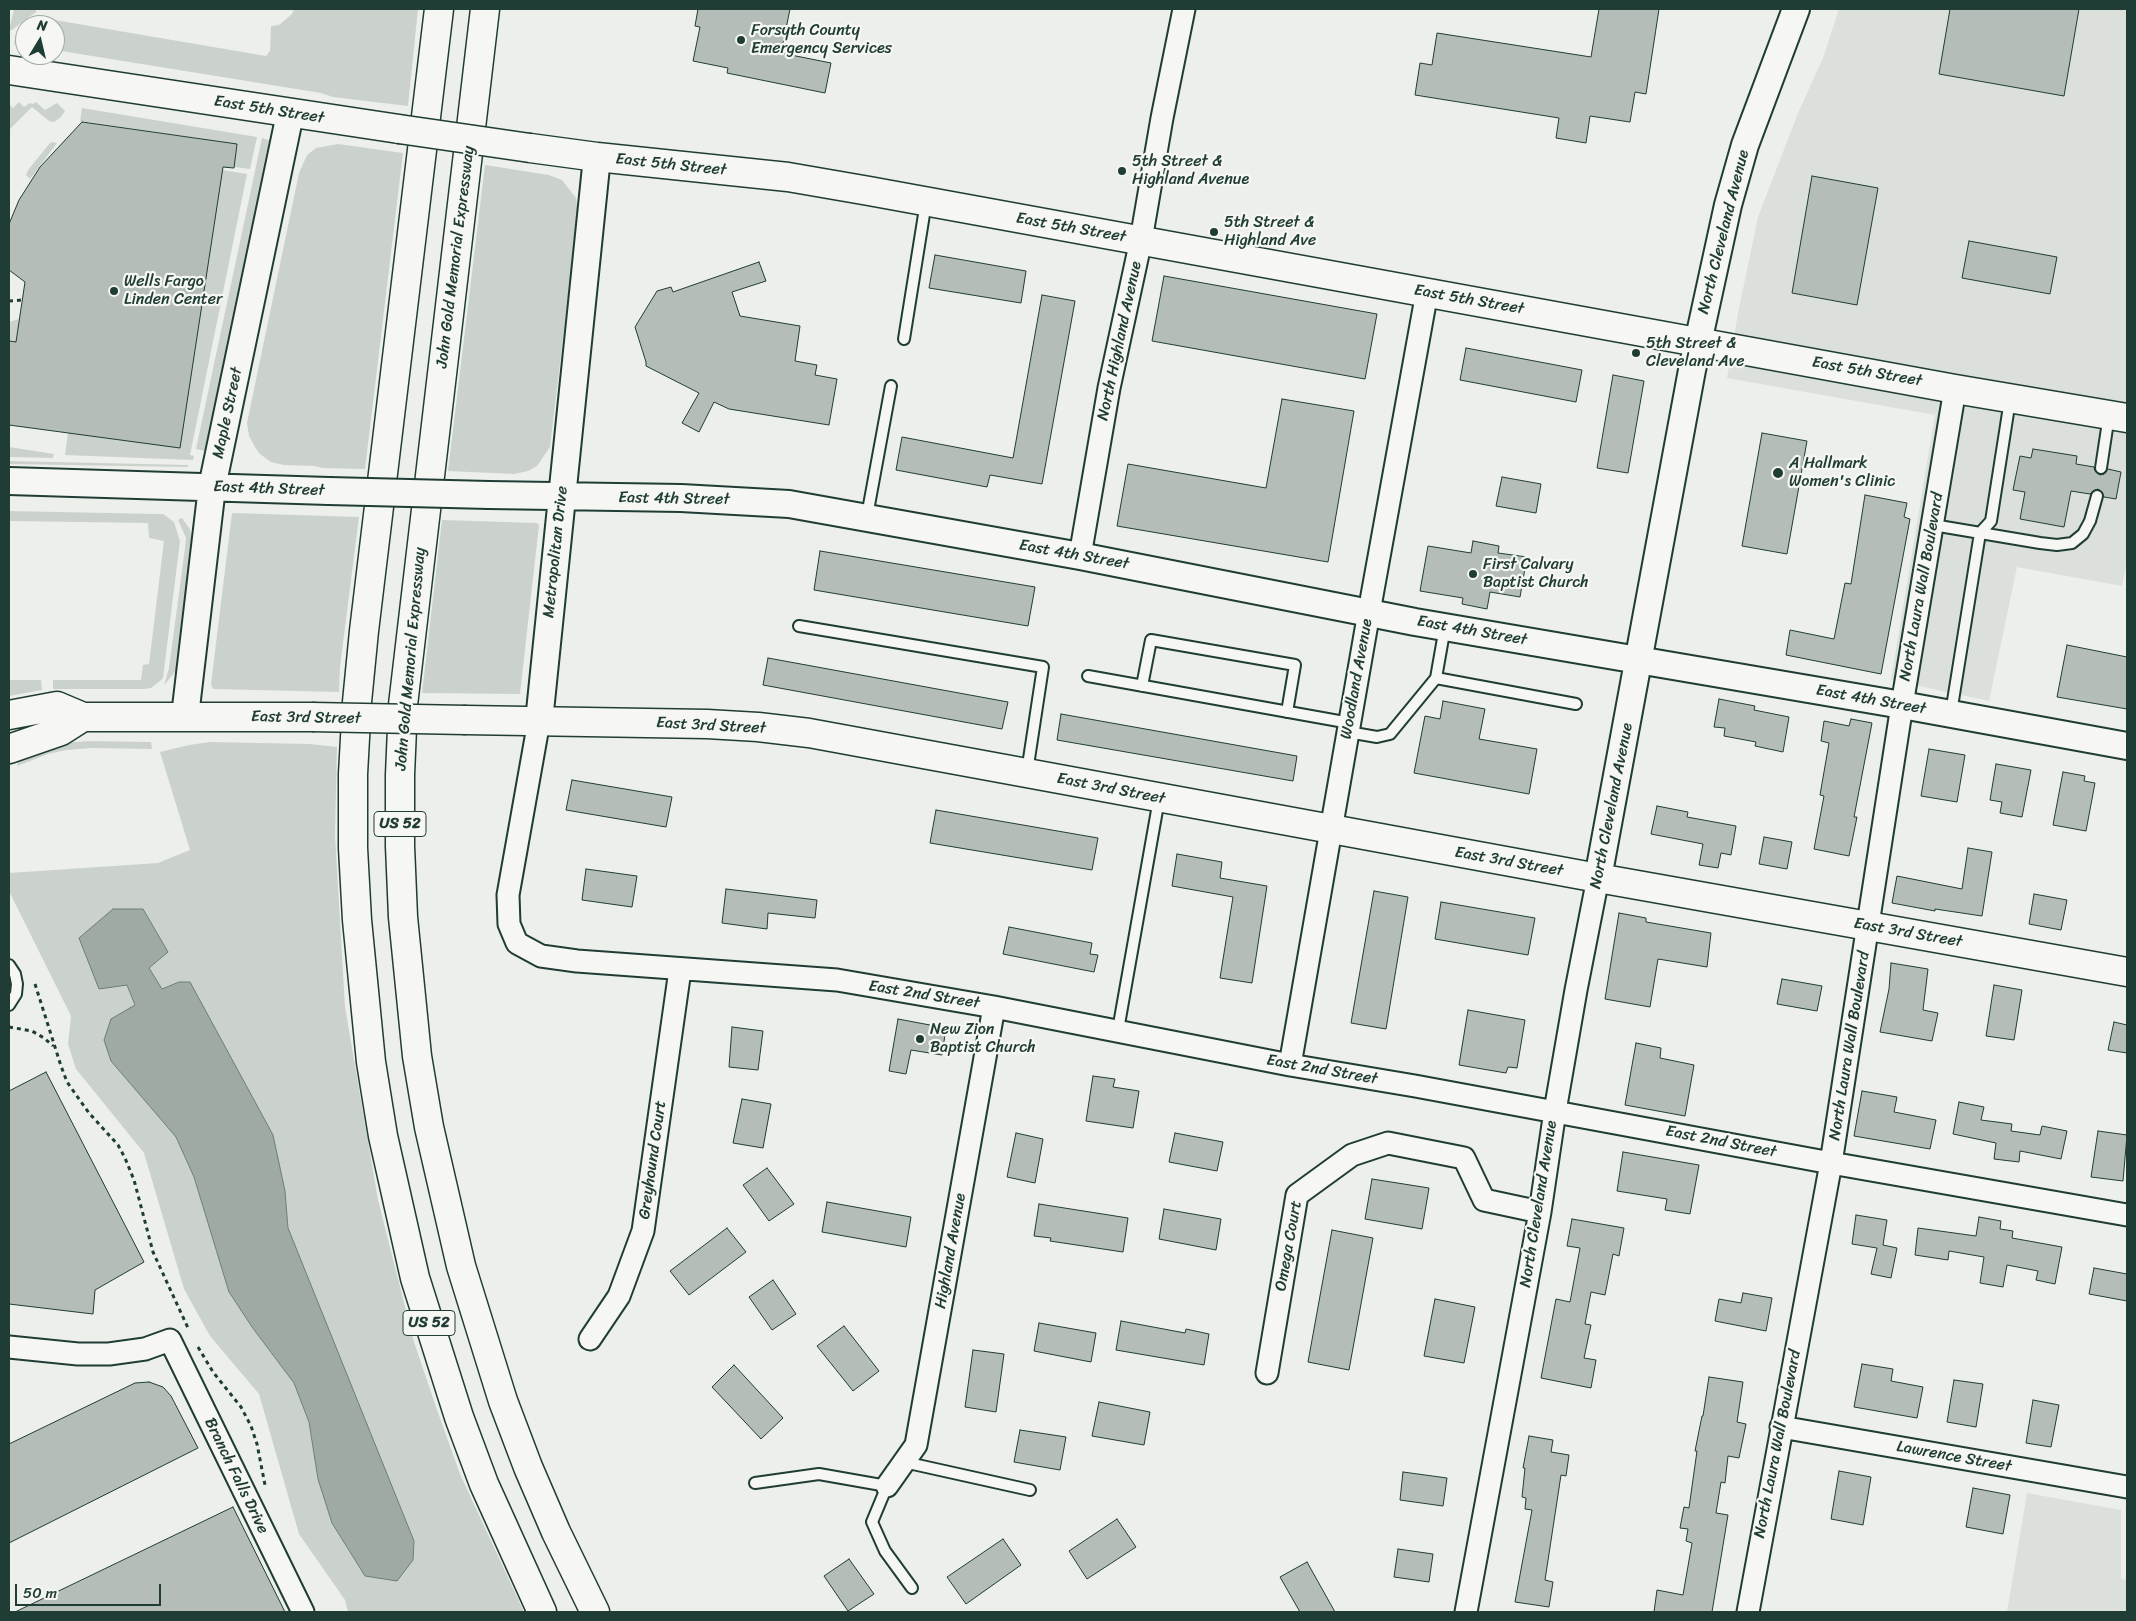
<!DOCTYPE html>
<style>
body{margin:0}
#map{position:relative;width:2136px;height:1621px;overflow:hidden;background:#edefea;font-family:Sriracha,sans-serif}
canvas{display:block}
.frame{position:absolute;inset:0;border:10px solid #1f3d34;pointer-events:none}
.north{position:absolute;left:15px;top:15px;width:50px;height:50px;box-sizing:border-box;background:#f6f6f2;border:1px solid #a0aca6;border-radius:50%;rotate:9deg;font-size:14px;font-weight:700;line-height:20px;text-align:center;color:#1f3d34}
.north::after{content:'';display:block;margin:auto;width:18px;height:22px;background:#1f3d34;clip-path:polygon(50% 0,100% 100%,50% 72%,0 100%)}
.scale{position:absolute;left:15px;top:1584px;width:146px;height:22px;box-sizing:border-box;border:2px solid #1f3d34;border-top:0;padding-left:6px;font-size:15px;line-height:18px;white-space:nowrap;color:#1f3d34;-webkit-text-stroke:4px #f6f6f2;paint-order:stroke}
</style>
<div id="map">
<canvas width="2136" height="1621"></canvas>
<div class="frame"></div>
<div class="north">N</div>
<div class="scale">50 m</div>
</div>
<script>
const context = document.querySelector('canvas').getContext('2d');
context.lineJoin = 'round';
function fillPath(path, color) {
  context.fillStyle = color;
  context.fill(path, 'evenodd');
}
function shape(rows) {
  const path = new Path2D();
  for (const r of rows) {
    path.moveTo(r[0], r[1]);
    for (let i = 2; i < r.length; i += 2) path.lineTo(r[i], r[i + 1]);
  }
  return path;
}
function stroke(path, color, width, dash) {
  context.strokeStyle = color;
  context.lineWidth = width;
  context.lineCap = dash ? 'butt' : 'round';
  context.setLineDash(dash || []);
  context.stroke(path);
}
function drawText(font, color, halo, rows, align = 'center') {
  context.font = font + ' Sriracha,sans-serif';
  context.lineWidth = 4.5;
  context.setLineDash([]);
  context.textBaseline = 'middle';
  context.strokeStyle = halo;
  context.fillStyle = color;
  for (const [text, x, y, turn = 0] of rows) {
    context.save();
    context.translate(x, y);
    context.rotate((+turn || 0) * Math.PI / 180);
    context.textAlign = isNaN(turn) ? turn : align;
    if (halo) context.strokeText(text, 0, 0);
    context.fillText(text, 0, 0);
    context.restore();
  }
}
fillPath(shape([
 [1839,9,2127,9,2127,560,2122,586,2017,567,1989,701,1891,680,1935,415,1727,378,1738,313,1758,217,1798,113,1823,58],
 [2027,1493,2121,1510,2121,1579,2127,1580,2127,1612,2007,1612]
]), '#dce0db');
fillPath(shape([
 [14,9,36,9,36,12,12,30,9,30],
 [294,9,418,9,408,106,333,97,321,93,55,50,55,25,32,25,43,18,266,56,270,51,271,26,279,25,292,14],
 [25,30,25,45,14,44,16,36],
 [19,102,24,107,30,103,33,104,36,102,45,110,57,103,65,111,61,117,54,122,49,121,32,107,9,130,9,104,13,108],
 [82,108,257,137,250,169,234,167,237,144,80,121],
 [262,138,271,141,206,451,196,449],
 [53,142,57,143,30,179,26,175,28,170,50,143],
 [338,144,403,153,365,469,323,468,314,466,284,465,271,462,260,454,255,447,249,436,247,423,299,173,307,155,316,148],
 [485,165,549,175,562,180,576,198,578,214,550,447,537,466,528,471,514,474,448,471],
 [222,170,247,174,190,455,194,456,193,460,65,455,68,433],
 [19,319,16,342,9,341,9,322],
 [9,447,54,454,53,458,9,457],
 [9,461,188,465,188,467,9,464],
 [9,511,157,514,163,514,174,522,180,541,163,678,160,681,151,688,144,689,53,689,53,680,141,680,143,665,149,664,164,541,149,538,148,523,9,521],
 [232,513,359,517,340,667,339,692,213,689,211,684],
 [182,518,190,529,193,548,178,664,175,672,164,685,169,668,185,548,186,538,178,520],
 [442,520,537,523,539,525,520,694,422,693],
 [9,680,41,680,42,690,9,696],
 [90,741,151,742,152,749,92,748,66,750,48,754,17,766,19,757,60,743],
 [210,742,310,744,337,747,335,835,345,1007,378,1200,414,1342,436,1407,460,1474,524,1612,348,1612,345,1600,299,1534,259,1394,210,1336,184,1289,144,1153,76,1069,68,1044,71,1016,9,891,9,873,158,863,190,850,160,752,189,745],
 [167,952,148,968,162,989,179,982,285,1191,288,1228,365,1576,332,1523,318,1479,309,1422,294,1383,252,1327,229,1292,194,1177,176,1137,111,1061,135,1006,127,985]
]), '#cbd2cc');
const water = shape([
 [113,909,143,909,168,952,149,968,162,989,179,982,190,982,273,1135,285,1191,288,1228,414,1541,413,1560,397,1581,365,1576,332,1523,318,1479,309,1422,294,1383,252,1327,229,1292,194,1177,176,1137,111,1061,104,1040,111,1019,135,1005,127,985,99,989,79,938,113,909]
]);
fillPath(water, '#9faaa4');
stroke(water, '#6c7e77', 1);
const building = shape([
 [698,9,790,9,781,53,831,63,825,93,727,73,728,68,693,61,700,27,695,26,698,9],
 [1599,9,1659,9,1646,94,1635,92,1630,122,1590,116,1586,143,1556,138,1559,118,1415,95,1420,63,1432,65,1437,33,1591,57,1599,9],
 [1950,9,2079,9,2064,96,1939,74,1950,9],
 [82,122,237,144,234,168,223,167,180,448,9,425,9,341,16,342,25,282,9,270,9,224,19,200,40,167,82,122],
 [1812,176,1878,188,1857,305,1792,293,1812,176],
 [1969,241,2057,257,2050,294,1962,278,1969,241],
 [935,255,1026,271,1021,303,929,288,935,255],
 [759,262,766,281,732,292,740,316,800,326,795,361,817,365,815,375,837,379,829,425,729,409,714,402,699,432,682,423,699,393,646,366,646,362,635,327,657,291,671,287,673,292,759,262],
 [1164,276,1377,314,1365,379,1152,341,1164,276],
 [1042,295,1075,301,1042,484,990,475,987,487,896,470,902,437,1013,458,1042,295],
 [1466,348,1582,370,1576,402,1460,380,1466,348],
 [1613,375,1644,381,1628,473,1597,468,1613,375],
 [1282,399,1354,411,1328,562,1117,526,1128,464,1266,488,1282,399],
 [1762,433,1807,441,1787,554,1742,546,1762,433],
 [2033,449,2077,456,2076,464,2094,467,2095,471,2100,475,2104,474,2108,469,2121,472,2116,499,2104,497,2102,492,2098,489,2093,491,2090,494,2071,491,2064,527,2020,519,2025,492,2013,490,2020,456,2031,458,2033,449],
 [1502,477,1541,484,1536,513,1496,506,1502,477],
 [1865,495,1907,503,1904,517,1910,519,1881,674,1786,655,1790,630,1834,639,1845,583,1851,584,1865,495],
 [1473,541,1499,546,1498,553,1527,557,1520,597,1490,592,1487,609,1462,604,1463,598,1420,591,1428,546,1471,553,1473,541],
 [820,551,1035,587,1028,626,814,590,820,551],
 [2067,645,2127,657,2127,709,2057,697,2067,645],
 [768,658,1008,702,1002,729,763,685,768,658],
 [1719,699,1755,706,1754,710,1789,717,1783,752,1755,746,1756,742,1724,736,1725,728,1714,727,1719,699],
 [1443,701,1485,709,1479,739,1537,749,1529,794,1414,773,1425,716,1440,719,1443,701],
 [1061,714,1297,756,1293,781,1057,740,1061,714],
 [1851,719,1872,723,1854,817,1857,817,1849,856,1814,849,1824,796,1820,795,1829,743,1821,741,1824,721,1849,726,1851,719],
 [1929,749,1965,755,1957,802,1921,796,1929,749],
 [1996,764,2031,770,2022,817,2000,813,2002,802,1990,800,1996,764],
 [2063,772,2085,776,2084,781,2095,783,2086,831,2053,825,2063,772],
 [572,780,672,797,666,827,566,810,572,780],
 [1657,806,1688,812,1687,817,1736,826,1731,855,1721,853,1718,868,1699,865,1703,844,1651,834,1657,806],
 [936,810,1098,838,1092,870,930,843,936,810],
 [1764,837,1792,842,1787,869,1759,864,1764,837],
 [1968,848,1992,852,1982,916,1935,909,1935,911,1892,903,1897,876,1962,889,1968,848],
 [1177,854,1222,862,1220,878,1267,886,1252,983,1220,978,1233,897,1172,886,1177,854],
 [586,869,637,876,632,907,582,900,586,869],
 [726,889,817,900,815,918,768,913,767,929,722,923,726,889],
 [1374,891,1408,897,1386,1029,1351,1023,1374,891],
 [2034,894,2067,900,2061,930,2029,924,2034,894],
 [1441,902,1535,918,1528,955,1435,939,1441,902],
 [1619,913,1646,918,1646,922,1711,933,1707,967,1658,959,1650,1007,1605,999,1619,913],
 [1009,927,1092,943,1090,954,1098,955,1094,972,1003,954,1009,927],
 [1891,963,1928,969,1923,1010,1938,1013,1932,1041,1880,1032,1889,989,1891,963],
 [1782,979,1822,986,1817,1011,1777,1004,1782,979],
 [1994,985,2022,990,2014,1040,1986,1036,1994,985],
 [1468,1010,1525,1020,1517,1068,1508,1067,1506,1073,1459,1065,1468,1010],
 [898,1019,946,1028,942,1055,911,1050,906,1074,889,1071,898,1019],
 [2114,1022,2127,1025,2127,1053,2108,1050,2114,1022],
 [732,1027,763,1031,758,1070,729,1067,732,1027],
 [1636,1043,1661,1048,1660,1058,1694,1065,1685,1116,1625,1105,1636,1043],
 [46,1072,144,1262,95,1290,93,1314,9,1304,9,1091,46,1072],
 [1093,1076,1115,1079,1113,1087,1139,1091,1133,1128,1086,1121,1093,1076],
 [1862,1091,1897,1097,1894,1112,1936,1120,1930,1149,1854,1136,1862,1091],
 [742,1099,771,1104,763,1148,733,1143,742,1099],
 [1959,1102,1984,1107,1981,1120,2012,1124,2011,1131,2040,1135,2042,1126,2067,1131,2061,1159,2020,1151,2019,1162,1994,1159,1996,1143,1953,1134,1959,1102],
 [2098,1131,2127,1135,2123,1181,2091,1177,2098,1131],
 [1016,1133,1043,1139,1035,1183,1007,1177,1016,1133],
 [1175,1133,1223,1142,1217,1171,1169,1162,1175,1133],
 [1623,1152,1699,1165,1690,1214,1665,1210,1667,1199,1617,1191,1623,1152],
 [767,1168,794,1204,769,1221,743,1185,767,1168],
 [1372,1179,1429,1188,1422,1229,1365,1219,1372,1179],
 [827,1202,911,1217,906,1247,822,1232,827,1202],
 [1039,1204,1128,1218,1123,1252,1050,1241,1051,1238,1034,1236,1039,1204],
 [1164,1209,1221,1219,1216,1250,1159,1239,1164,1209],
 [1856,1215,1887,1220,1883,1245,1897,1248,1891,1278,1871,1274,1877,1248,1852,1244,1856,1215],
 [1979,1217,2001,1221,2000,1229,2013,1231,2012,1238,2062,1247,2055,1284,2036,1280,2038,1271,2007,1265,2003,1287,1980,1283,1984,1257,1949,1251,1948,1260,1915,1255,1918,1228,1976,1236,1979,1217],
 [1572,1219,1624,1228,1619,1256,1613,1254,1605,1295,1591,1292,1585,1324,1591,1325,1584,1358,1596,1360,1591,1388,1541,1378,1556,1299,1570,1302,1580,1248,1567,1246,1572,1219],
 [727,1228,746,1252,689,1295,670,1271,727,1228],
 [1332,1230,1373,1238,1349,1370,1308,1362,1332,1230],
 [2094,1268,2127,1274,2127,1301,2089,1294,2094,1268],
 [773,1280,796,1314,772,1330,749,1297,773,1280],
 [1743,1293,1772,1298,1766,1331,1715,1321,1719,1299,1741,1303,1743,1293],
 [1435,1299,1475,1307,1464,1363,1424,1356,1435,1299],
 [1121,1321,1185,1333,1186,1329,1209,1334,1204,1365,1116,1350,1121,1321],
 [1039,1323,1096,1333,1091,1362,1034,1351,1039,1323],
 [844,1326,879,1371,853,1391,817,1346,844,1326],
 [973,1350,1004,1354,996,1412,965,1407,973,1350],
 [1862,1364,1893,1369,1891,1381,1923,1387,1917,1418,1854,1407,1862,1364],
 [734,1365,783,1418,761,1439,712,1387,734,1365],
 [1709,1377,1743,1382,1737,1422,1746,1424,1739,1458,1728,1456,1725,1483,1721,1482,1716,1513,1728,1515,1712,1612,1654,1612,1657,1590,1683,1595,1692,1543,1686,1541,1688,1529,1680,1528,1684,1507,1689,1508,1697,1451,1695,1451,1702,1416,1703,1416,1709,1377],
 [1954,1380,1983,1384,1976,1427,1947,1422,1954,1380],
 [149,1382,163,1387,171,1396,198,1448,9,1543,9,1444,135,1383,149,1382],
 [2033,1400,2059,1405,2051,1447,2026,1443,2033,1400],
 [1099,1402,1150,1412,1144,1445,1092,1436,1099,1402],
 [1020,1430,1066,1437,1060,1470,1014,1462,1020,1430],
 [1529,1436,1553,1440,1551,1452,1569,1455,1566,1476,1561,1475,1545,1580,1553,1582,1549,1607,1515,1602,1532,1510,1525,1509,1526,1498,1522,1497,1525,1468,1523,1468,1529,1436],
 [1839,1471,1871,1477,1863,1525,1831,1519,1839,1471],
 [1403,1472,1447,1478,1443,1506,1400,1500,1403,1472],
 [1973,1488,2010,1495,2003,1534,1966,1527,1973,1488],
 [233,1507,285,1612,15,1612,233,1507],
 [1117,1519,1136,1547,1087,1579,1069,1551,1117,1519],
 [1003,1539,1021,1565,966,1604,947,1577,1003,1539],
 [1398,1549,1433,1554,1429,1582,1394,1577,1398,1549],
 [849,1559,874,1594,848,1611,824,1576,849,1559],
 [1307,1562,1335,1612,1300,1612,1280,1577,1307,1562]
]);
fillPath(building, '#b4bdb8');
stroke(building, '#1f3d34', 1);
const service = shape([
 [904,339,926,202],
 [2101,468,2109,415],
 [867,516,891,386],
 [1933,525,2040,543,2057,545,2072,543,2083,534,2090,521,2097,496],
 [799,626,1043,667,1027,772],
 [1088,676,1350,723],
 [1436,678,1576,704],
 [1142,686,1151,640,1295,665,1287,712],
 [1951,713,1980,533,1991,521,2010,400],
 [1348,732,1377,737,1390,734,1436,678,1445,627],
 [9,965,15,974,17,984,16,994,9,1005],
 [1118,1030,1159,799],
 [904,1462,1030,1490],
 [755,1483,819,1474,887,1486,872,1522,885,1551,912,1588]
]);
const minor = shape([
 [1080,556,1109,388,1141,240,1162,118,1184,9],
 [539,721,508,895,509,924,517,943,541,956,577,961,837,980,994,1007,1290,1065,1415,1086,1831,1163,2127,1215],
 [1290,1065,1369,612,1427,292],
 [590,1339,619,1296,643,1231,680,970],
 [9,1347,78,1354,109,1354,145,1349,170,1340,303,1612],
 [1267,1373,1297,1195,1352,1155,1388,1143,1464,1158,1484,1200,1540,1212],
 [1781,1427,2127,1487],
 [887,1486,916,1445,994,1007],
 [1466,1612,1540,1212,1555,1111,1576,990,1598,878],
 [1748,1612,1831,1163,1902,705,1955,389]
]);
const tertiary = shape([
 [9,481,329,491],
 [489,495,681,498,789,504,1080,556,1415,622,1902,705,2127,746],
 [185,716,212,487,290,114],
 [539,721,597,157],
 [1598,878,1692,370,1728,205,1745,145,1796,9]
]);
const secondary = shape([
 [9,70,399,129],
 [530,148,597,157,788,177,869,191,1955,389,2127,418],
 [9,715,57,706,83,717,312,717],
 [466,720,707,724,758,727,809,733,1598,878,2127,972],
 [9,749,61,731,83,717]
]);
const motorway = shape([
 [439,9,364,631,357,702,353,774,353,848,357,920,371,1062,383,1136,415,1278,459,1417,484,1484,542,1612],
 [485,9,403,705,400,775,400,846,403,917,417,1056,429,1127,461,1266,503,1401,528,1467,556,1532,595,1612]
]);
stroke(service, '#1f3d34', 14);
stroke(minor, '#1f3d34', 25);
stroke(tertiary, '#1f3d34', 30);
stroke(secondary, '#1f3d34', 31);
stroke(motorway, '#1f3d34', 31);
stroke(shape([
 [9,301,22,300],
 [35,984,61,1066,67,1082,89,1113,118,1145,125,1158,134,1180,153,1252,188,1328],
 [9,1027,32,1031,44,1038,53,1046],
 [198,1347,213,1372,241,1407,251,1426,257,1444,265,1485]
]), '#1f3d34', 3, [4, 4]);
stroke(service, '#f6f6f2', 10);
stroke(minor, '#f6f6f2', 21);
stroke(tertiary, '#f6f6f2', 26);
stroke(secondary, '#f6f6f2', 28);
stroke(motorway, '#f6f6f2', 28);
const tertiaryBridge = shape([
 [329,491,489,495]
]);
const secondaryBridge = shape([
 [399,129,530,148],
 [312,717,466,720]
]);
stroke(tertiaryBridge, '#1f3d34', 30, []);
stroke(secondaryBridge, '#1f3d34', 31, []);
stroke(tertiaryBridge, '#f6f6f2', 26);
stroke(secondaryBridge, '#f6f6f2', 28);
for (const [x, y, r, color] of [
 [741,40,5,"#1f3d34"],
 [1122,171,5,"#1f3d34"],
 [1214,232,5,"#1f3d34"],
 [114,291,5,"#1f3d34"],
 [1636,353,5,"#1f3d34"],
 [1778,473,6,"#1f3d34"],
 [1473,574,5,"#1f3d34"],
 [920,1039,5,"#1f3d34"]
]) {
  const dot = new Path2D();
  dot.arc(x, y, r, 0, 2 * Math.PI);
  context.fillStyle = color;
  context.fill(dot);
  stroke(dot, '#f6f6f2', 2);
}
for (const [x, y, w] of [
 [400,824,52],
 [429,1323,52]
]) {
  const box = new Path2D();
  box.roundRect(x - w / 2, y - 12.5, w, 25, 4);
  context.fillStyle = '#f6f6f2';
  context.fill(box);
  stroke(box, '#1f3d34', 1);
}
drawText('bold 15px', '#1f3d34', null, [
 ["US 52",400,824],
 ["US 52",429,1323]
]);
drawText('16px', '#1f3d34', '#f6f6f2', [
 ["Forsyth County",751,31],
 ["Emergency Services",751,49],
 ["5th Street &",1132,162],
 ["Highland Avenue",1132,180],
 ["5th Street &",1224,223],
 ["Highland Ave",1224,241],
 ["Wells Fargo",124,282],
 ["Linden Center",124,300],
 ["5th Street &",1646,344],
 ["Cleveland Ave",1646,362],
 ["A Hallmark",1789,464],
 ["Women's Clinic",1789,482],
 ["First Calvary",1483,565],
 ["Baptist Church",1483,583],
 ["New Zion",930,1030],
 ["Baptist Church",930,1048]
], 'left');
drawText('16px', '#1f3d34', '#f6f6f2', [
 ["East 5th Street",269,110,9],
 ["East 5th Street",671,165,6],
 ["East 5th Street",1071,228,10],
 ["North Cleveland Avenue",1724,232,-76],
 ["John Gold Memorial Expressway",456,257,-83],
 ["East 5th Street",1469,300,10],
 ["North Highland Avenue",1120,341,-78],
 ["East 5th Street",1867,372,10],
 ["Maple Street",228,413,-78],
 ["East 4th Street",269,489,2],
 ["East 4th Street",674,499,1],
 ["Metropolitan Drive",556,552,-84],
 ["East 4th Street",1074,555,10],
 ["North Laura Wall Boulevard",1922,587,-80],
 ["East 4th Street",1472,631,10],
 ["John Gold Memorial Expressway",411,659,-85],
 ["Woodland Avenue",1357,679,-80],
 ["East 4th Street",1871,700,10],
 ["East 3rd Street",306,718,1],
 ["East 3rd Street",711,726,3],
 ["East 3rd Street",1111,789,11],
 ["North Cleveland Avenue",1612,806,-79],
 ["East 3rd Street",1509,862,10],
 ["East 3rd Street",1908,933,10],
 ["East 2nd Street",924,995,9],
 ["North Laura Wall Boulevard",1850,1046,-81],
 ["East 2nd Street",1322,1070,10],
 ["East 2nd Street",1721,1142,11],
 ["Greyhound Court",653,1160,-82],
 ["North Cleveland Avenue",1539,1204,-81],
 ["Omega Court",1289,1246,-80],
 ["Highland Avenue",951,1251,-80],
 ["North Laura Wall Boulevard",1778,1444,-79],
 ["Lawrence Street",1954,1457,10],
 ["Branch Falls Drive",236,1476,64]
]);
</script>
